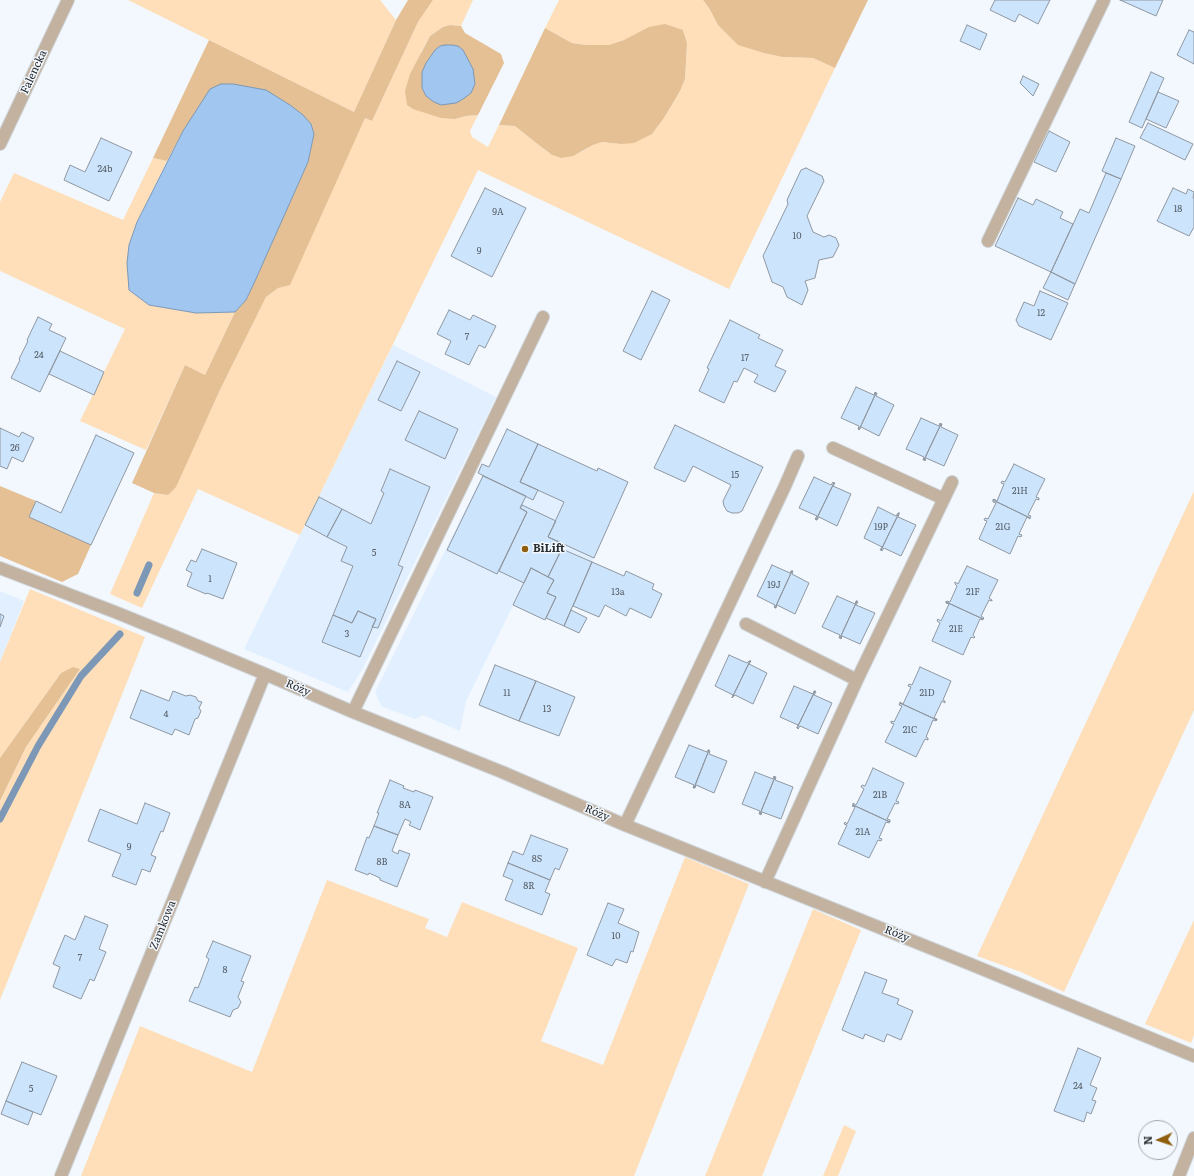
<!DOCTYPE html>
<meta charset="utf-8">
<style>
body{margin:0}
#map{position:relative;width:1194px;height:1176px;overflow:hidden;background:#f2f8fe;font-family:Literata,serif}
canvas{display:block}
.north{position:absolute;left:1138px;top:1120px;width:40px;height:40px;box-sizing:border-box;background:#f2f8fe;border:1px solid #a2a7ac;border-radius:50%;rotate:267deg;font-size:11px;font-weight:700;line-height:16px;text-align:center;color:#2a2e31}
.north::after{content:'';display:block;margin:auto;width:14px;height:18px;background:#905e0d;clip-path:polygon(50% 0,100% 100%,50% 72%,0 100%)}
</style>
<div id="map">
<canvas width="1194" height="1176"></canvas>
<div class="north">N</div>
</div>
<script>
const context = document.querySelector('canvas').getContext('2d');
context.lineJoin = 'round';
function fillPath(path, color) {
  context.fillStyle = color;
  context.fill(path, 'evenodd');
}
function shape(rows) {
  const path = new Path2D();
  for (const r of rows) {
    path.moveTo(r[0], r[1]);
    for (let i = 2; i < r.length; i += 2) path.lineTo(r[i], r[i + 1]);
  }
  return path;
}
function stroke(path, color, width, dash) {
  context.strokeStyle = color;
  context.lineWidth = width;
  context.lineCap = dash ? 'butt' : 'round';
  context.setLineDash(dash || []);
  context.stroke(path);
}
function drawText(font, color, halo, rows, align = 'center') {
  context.font = font + ' Literata,serif';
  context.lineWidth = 3;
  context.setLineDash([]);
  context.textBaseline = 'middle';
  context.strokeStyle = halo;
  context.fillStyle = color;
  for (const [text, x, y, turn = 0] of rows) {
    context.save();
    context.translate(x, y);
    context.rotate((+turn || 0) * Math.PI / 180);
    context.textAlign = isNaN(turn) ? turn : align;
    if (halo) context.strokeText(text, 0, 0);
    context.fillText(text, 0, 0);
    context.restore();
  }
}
fillPath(shape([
 [393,345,496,397,363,668,348,692,244,649],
 [507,429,597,471,598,468,628,482,592,562,562,549,548,577,531,569,466,701,460,731,423,715,415,719,381,706,375,692,482,476,478,473,482,464,489,467],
 [0,591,24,601,0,662]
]), '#e1efff');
fillPath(shape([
 [128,0,380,0,396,20,354,112],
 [433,0,473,0,461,26,450,25,443,27,430,36,421,52,455,119,466,116,478,115,470,131,472,137,488,147,499,125,515,126,535,142,552,155,561,158,581,152,593,145,602,142,621,144,652,134,664,118,680,91,685,79,687,43,683,30,624,40,609,45,586,45,572,43,545,28,559,0,703,0,709,8,718,25,783,57,813,58,835,68,729,289,478,170,300,535,198,489,142,608,110,594,154,493,168,495,188,459,219,392,266,297,278,288,365,118,372,121,418,22],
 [153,158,167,161,137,222,129,245,129,290,150,305,196,313,235,312,205,375,185,365,146,450,80,421,125,329,0,271,0,202,14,173,123,220],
 [1194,491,1194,710,1064,992,1021,972,977,956],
 [30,589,145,637,0,1000,0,801,26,747,80,669,61,673,0,758,0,662],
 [685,857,749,884,634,1176,81,1176,140,1026,252,1072,327,880,429,919,425,928,447,937,462,902,578,948,541,1041,603,1065],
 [813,909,861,930,762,1176,705,1176],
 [1194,920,1194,1035,1191,1043,1145,1024],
 [844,1125,856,1131,838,1176,823,1176]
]), '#fedfba');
fillPath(shape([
 [408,0,433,0,418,22,372,121,365,118,290,285,278,288,266,297,219,392,176,487,168,495,154,493,132,483,185,365,205,375,235,312,246,300,308,162,314,134,311,124,290,105,183,131,167,161,153,158,209,40,354,112,396,20],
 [703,0,868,0,835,68,813,58,783,57,764,53,738,45,718,25,709,8],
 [665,24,683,30,687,43,685,79,680,91,664,118,652,134,634,143,621,144,602,142,593,145,573,156,561,158,552,155,535,142,515,126,499,125,545,28,572,43,586,45,609,45,624,40,649,27],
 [450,25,461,26,465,33,501,54,504,63,478,115,466,116,455,119,441,118,413,109,407,105,405,91,410,74,430,36,443,27],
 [0,486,36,501,29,517,91,545,78,574,62,582,0,556],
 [73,667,80,669,26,747,0,801,0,758,61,673]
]), '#e4c094');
const water = shape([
 [445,45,452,45,458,46,463,50,473,69,475,84,471,93,463,99,456,103,441,105,434,102,426,96,422,88,422,72,426,63,435,50,440,46,445,45],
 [221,84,233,84,266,90,290,105,303,115,311,124,314,134,308,162,255,281,246,300,235,312,196,313,149,305,129,290,127,263,129,245,137,222,183,131,210,89,221,84]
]);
fillPath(water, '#a1c6ef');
stroke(water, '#7d98b6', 1);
stroke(shape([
 [137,593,149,565],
 [0,819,38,746,81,676,120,634]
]), '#7d98b6', 7);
const building = shape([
 [995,0,1050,0,1038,24,1019,14,1015,22,990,10,995,0],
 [1120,0,1163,0,1156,16,1120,0],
 [967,25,987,34,980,50,960,41,967,25],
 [1189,30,1194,32,1194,64,1177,55,1189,30],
 [1151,72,1164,78,1142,128,1129,122,1151,72],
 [1023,76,1039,84,1033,96,1020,83,1023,76],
 [1158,92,1179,101,1166,128,1146,119,1158,92],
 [1148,123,1193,144,1185,160,1140,138,1148,123],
 [1049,131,1070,142,1056,172,1034,162,1049,131],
 [101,138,132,152,109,201,64,180,70,165,85,172,101,138],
 [1116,138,1135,146,1121,179,1102,171,1116,138],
 [806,168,822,176,824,181,807,216,813,232,824,237,829,235,836,238,839,245,833,257,819,260,815,278,805,281,808,290,802,305,787,297,783,287,772,282,763,256,788,204,787,200,801,170,806,168],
 [1106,173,1121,179,1075,284,1051,272,1080,209,1089,213,1106,173],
 [485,188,526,208,492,277,451,256,485,188],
 [1173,188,1186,194,1188,189,1194,192,1193,198,1194,198,1194,227,1189,236,1157,221,1173,188],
 [1018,198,1033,205,1036,199,1063,212,1060,218,1073,224,1051,272,995,246,1018,198],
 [1051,272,1075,284,1068,300,1043,288,1051,272],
 [652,291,670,300,641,360,623,351,652,291],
 [1040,291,1068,303,1051,340,1019,326,1016,320,1024,302,1034,306,1040,291],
 [449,310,470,320,473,315,496,326,485,348,479,345,469,365,445,354,451,341,437,334,449,310],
 [38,317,52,324,49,330,66,338,40,392,11,378,20,360,19,359,28,341,27,340,38,317],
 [730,320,760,335,758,338,783,350,775,366,786,371,775,392,754,382,758,375,744,368,737,382,734,381,724,403,699,391,709,369,707,368,730,320],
 [60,351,104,372,94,395,49,374,60,351],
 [397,361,420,372,401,411,378,400,397,361],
 [856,387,874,395,875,392,876,393,859,430,858,429,859,426,841,418,856,387],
 [876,393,877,393,876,396,894,405,879,436,861,427,859,430,876,393],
 [419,411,458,429,445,459,405,440,419,411],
 [921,418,939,426,940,423,941,424,924,460,923,460,924,457,906,449,921,418],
 [941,424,942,424,941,427,958,435,944,466,926,458,925,461,924,460,941,424],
 [675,425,763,467,742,511,738,513,732,513,727,511,724,506,723,501,731,485,693,466,685,482,654,468,675,425],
 [0,428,19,437,22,432,34,438,23,462,12,457,7,469,0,466,0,428],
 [507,429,538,444,520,482,538,490,533,500,478,473,482,464,489,467,507,429],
 [96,435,134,453,91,545,29,517,36,501,61,513,96,435],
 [538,444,597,471,598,468,628,482,594,558,548,537,564,502,520,482,538,444],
 [1014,464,1045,479,1036,497,1039,498,1039,500,1036,499,1028,515,1031,516,1030,518,993,500,994,499,997,501,1004,484,1001,483,1002,481,1005,482,1014,464],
 [390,469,430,487,398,565,403,567,378,628,372,627,376,619,358,611,352,623,333,615,353,566,341,561,347,547,327,537,342,509,371,524,384,493,381,491,390,469],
 [483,476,526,496,520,508,527,512,497,574,447,550,483,476],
 [814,477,831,485,833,482,834,483,816,520,815,519,817,516,799,508,814,477],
 [834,483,835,483,833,486,851,494,837,526,819,517,817,520,816,520,834,483],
 [319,497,342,509,327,537,305,525,319,497],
 [993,500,1030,518,1030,519,1027,517,1019,534,1022,535,1021,537,1018,536,1010,554,979,539,987,521,984,520,985,518,988,519,996,503,993,502,993,500],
 [522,505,556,521,548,537,564,544,548,577,531,568,524,583,499,571,527,512,520,508,522,505],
 [878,507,896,516,898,513,899,513,881,550,880,550,882,547,864,538,878,507],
 [899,513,899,514,898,517,916,525,901,556,884,548,882,551,881,550,899,513],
 [202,549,237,563,223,599,207,593,206,594,187,586,192,573,186,570,191,560,196,562,202,549],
 [562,549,592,562,564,626,546,618,556,597,547,593,554,580,548,577,562,549],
 [592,562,624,576,626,571,654,584,652,589,662,594,651,618,630,608,626,616,605,605,599,617,573,606,592,562],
 [772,565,790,573,791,571,792,571,775,608,774,607,775,605,757,596,772,565],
 [967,566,998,580,989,598,992,600,992,601,989,600,981,616,984,618,983,619,946,602,947,601,950,602,957,586,955,584,955,582,958,584,967,566],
 [531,568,554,580,547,593,556,597,545,620,513,605,531,568],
 [792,571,793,571,792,574,809,583,795,614,777,605,776,608,775,608,792,571],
 [837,596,855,604,856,601,857,601,840,638,839,638,840,635,822,627,837,596],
 [857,601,858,602,856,605,875,613,860,644,842,636,841,639,840,638,857,601],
 [946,602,983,619,983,620,980,619,973,635,975,637,974,638,971,637,963,655,932,641,940,623,937,621,938,619,941,621,949,604,946,603,946,602],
 [571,610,587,618,579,633,564,626,571,610],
 [358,611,376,619,360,657,322,642,333,615,352,623,358,611],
 [0,614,4,616,0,627,0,614],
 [729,655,747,663,749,661,750,661,732,698,733,695,715,686,729,655],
 [750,661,751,661,749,664,767,673,753,704,735,695,732,698,750,661],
 [495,665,536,681,519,721,479,705,495,665],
 [920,667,951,681,943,700,945,701,945,703,942,701,934,718,937,719,937,720,900,703,900,702,903,704,911,687,908,686,909,684,912,685,920,667],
 [536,681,575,697,559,736,519,721,536,681],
 [794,686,813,694,814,691,815,691,797,728,798,725,780,717,794,686],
 [141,690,169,701,173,691,186,696,190,695,196,697,198,701,202,702,199,708,201,711,198,718,195,719,189,735,175,729,172,735,130,718,141,690],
 [815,691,816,692,814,695,832,703,818,734,800,726,798,729,797,728,815,691],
 [900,703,937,720,936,721,933,720,926,737,928,738,928,740,925,739,916,757,885,742,894,724,891,723,891,721,894,722,902,706,899,705,900,703],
 [689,745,707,752,708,750,709,750,694,788,693,788,694,785,675,777,689,745],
 [709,750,710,751,709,754,727,761,714,793,696,785,695,788,694,788,709,750],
 [873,768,904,783,896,801,899,802,898,804,895,803,887,819,890,820,890,822,853,805,853,803,856,805,864,789,861,787,862,785,865,786,873,768],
 [755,772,773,779,774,776,775,777,760,814,759,814,760,811,742,804,755,772],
 [775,777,776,777,775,780,793,787,781,819,762,812,761,815,760,814,775,777],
 [390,780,404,786,403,788,414,792,415,790,433,797,420,830,409,825,411,822,405,819,398,835,374,826,379,813,377,813,390,780],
 [145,803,170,813,163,832,161,831,151,855,156,857,150,872,142,869,136,885,112,876,121,854,88,841,100,809,137,824,145,803],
 [853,805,890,822,889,823,886,822,879,838,882,839,881,841,878,840,869,858,838,844,847,825,844,824,845,822,847,824,855,807,852,806,853,805],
 [374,826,398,835,392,851,398,854,399,850,410,854,397,887,380,880,380,878,369,873,368,875,355,870,367,837,369,838,374,826],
 [531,835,568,849,559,870,555,868,550,880,508,863,513,851,523,855,531,835],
 [508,863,550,880,545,892,550,894,542,915,505,900,513,880,503,876,508,863],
 [608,903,624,909,618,923,639,932,633,952,631,951,627,963,616,959,612,966,587,955,608,903],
 [85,916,108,925,99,949,106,952,94,981,90,979,81,999,53,987,60,967,53,964,65,935,75,940,85,916],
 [213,941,251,956,241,981,244,982,238,997,241,1002,238,1008,233,1010,230,1017,189,1001,195,987,198,988,209,959,206,957,213,941],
 [865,972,887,980,882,993,899,999,897,1004,913,1011,901,1040,887,1034,884,1042,865,1034,863,1039,842,1030,865,972],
 [1078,1048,1101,1058,1090,1085,1097,1088,1092,1100,1096,1101,1091,1114,1087,1112,1084,1122,1054,1111,1078,1048],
 [22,1062,57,1076,41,1115,6,1101,22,1062],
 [6,1101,33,1112,28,1125,1,1114,6,1101]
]);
fillPath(building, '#cde4fd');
stroke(building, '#8f97a0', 1);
const minor = shape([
 [0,144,68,0],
 [988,241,1104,0],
 [833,448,944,499],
 [0,568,115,612,174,636,265,674,353,712,502,772,625,825,970,964,1194,1056],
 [746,624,857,680],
 [353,712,543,317],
 [625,825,785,486,798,456],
 [765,882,857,680,952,482],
 [61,1176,265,674],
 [1179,1176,1194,1138]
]);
stroke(minor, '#ced4d9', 14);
stroke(minor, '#c2b29f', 12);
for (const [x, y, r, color] of [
 [525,549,4,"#905e0d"]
]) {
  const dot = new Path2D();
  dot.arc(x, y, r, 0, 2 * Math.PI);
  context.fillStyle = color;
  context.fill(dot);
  stroke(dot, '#f2f8fe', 1.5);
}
drawText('9px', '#535c64', null, [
 ["24b",105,169],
 ["18",1178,209],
 ["9A",498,212],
 ["10",797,236],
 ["9",479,251],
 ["12",1041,313],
 ["7",467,337],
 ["24",39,355],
 ["17",745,358],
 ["26",15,448],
 ["15",735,475],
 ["21H",1020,491],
 ["19P",881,527],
 ["21G",1003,527],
 ["5",374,553],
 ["1",210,579],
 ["19J",774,585],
 ["13a",618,592],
 ["21F",973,592],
 ["21E",956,629],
 ["3",347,634],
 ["11",507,693],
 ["21D",927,693],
 ["13",547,709],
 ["4",166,714],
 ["21C",910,730],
 ["21B",880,795],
 ["8A",405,805],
 ["21A",863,832],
 ["9",129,847],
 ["8S",537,859],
 ["8B",382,862],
 ["8R",529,886],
 ["10",616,936],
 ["7",80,958],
 ["8",225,970],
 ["24",1078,1086],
 ["5",31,1089]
]);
drawText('11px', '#2a2e31', '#f2f8fe', [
 ["Falencka",34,72,-65],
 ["Róży",298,688,23],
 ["Róży",597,813,23],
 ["Zamkowa",163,925,-68],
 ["Róży",897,934,22]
]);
drawText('bold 11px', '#2a2e31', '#f2f8fe', [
 ["BiLift",533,549]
], 'left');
</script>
